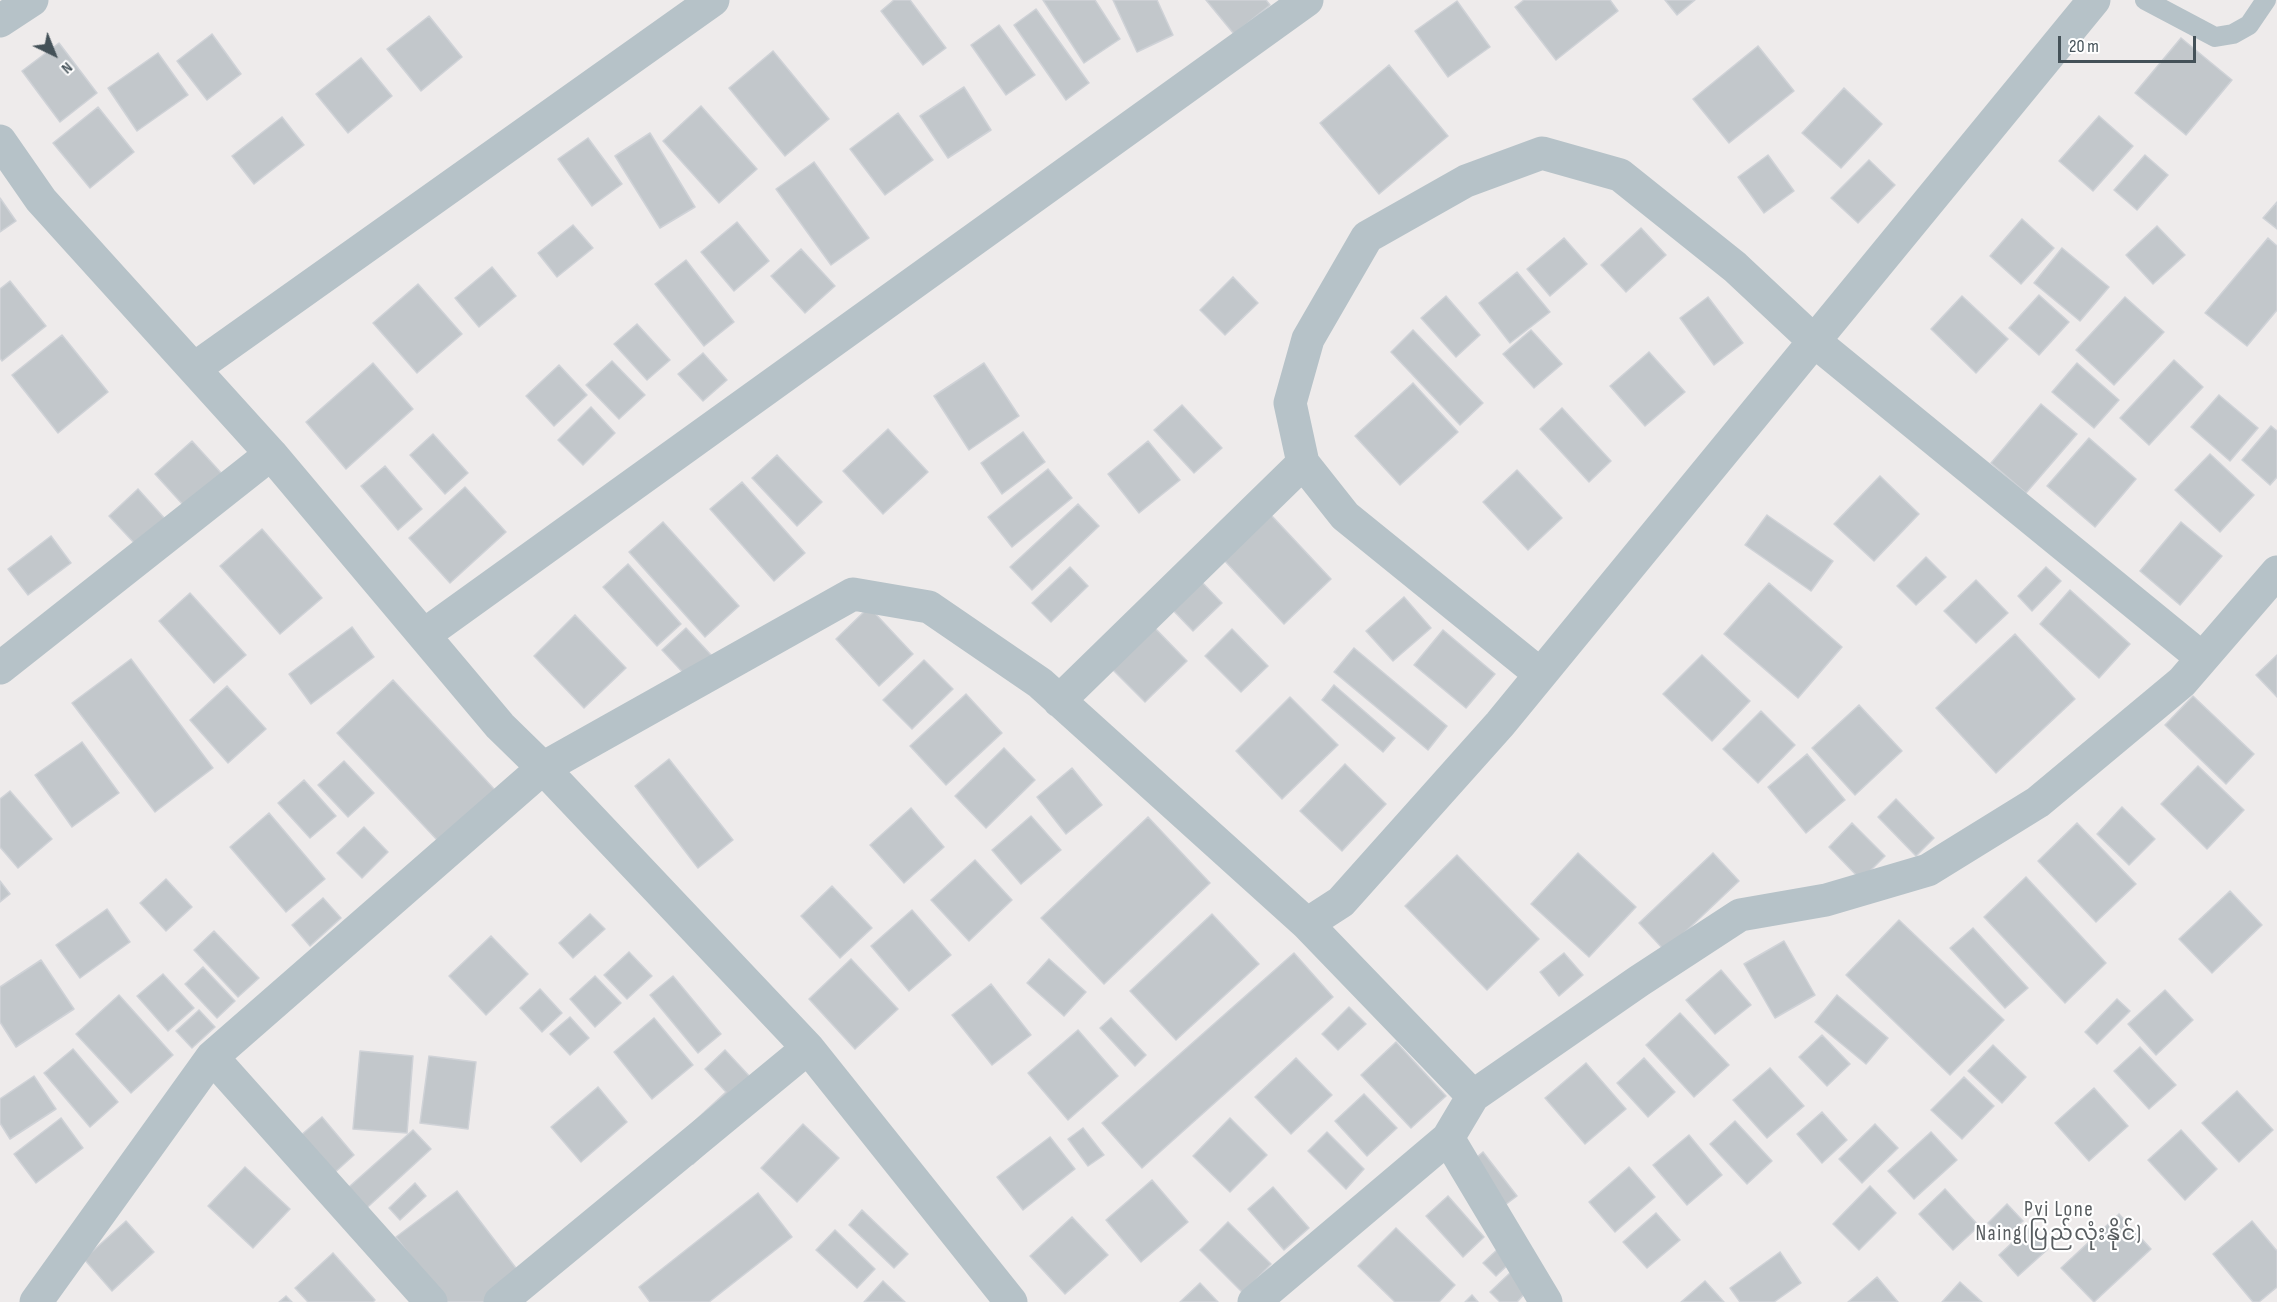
<!DOCTYPE html>
<meta charset="utf-8">
<style>
body{margin:0}
#map{position:relative;width:2277px;height:1302px;overflow:hidden;background:#eeebeb;font-family:"Sofia Sans Condensed",sans-serif}
canvas{display:block}
.north{position:absolute;left:24px;top:24px;width:60px;height:60px;-webkit-text-stroke:4px #fff;paint-order:stroke;rotate:137deg;font-size:16px;font-weight:700;line-height:24px;text-align:center;color:#445158}
.north::after{content:'';display:block;margin:auto;width:21px;height:27px;background:#445158;clip-path:polygon(50% 0,100% 100%,50% 72%,0 100%)}
.scale{position:absolute;left:2058px;top:36px;width:138px;height:27px;box-sizing:border-box;border:3px solid #445158;border-top:0;padding-left:8px;font-size:18px;line-height:21px;white-space:nowrap;color:#445158;-webkit-text-stroke:4px #fff;paint-order:stroke}
</style>
<div id="map">
<canvas width="2277" height="1302"></canvas>
<div class="north">N</div>
<div class="scale">20 m</div>
</div>
<script>
const context = document.querySelector('canvas').getContext('2d');
context.lineJoin = 'round';
function fillPath(path, color) {
  context.fillStyle = color;
  context.fill(path, 'evenodd');
}
function shape(rows) {
  const path = new Path2D();
  for (const r of rows) {
    path.moveTo(r[0], r[1]);
    for (let i = 2; i < r.length; i += 2) path.lineTo(r[i], r[i + 1]);
  }
  return path;
}
function stroke(path, color, width, dash) {
  context.strokeStyle = color;
  context.lineWidth = width;
  context.lineCap = dash ? 'butt' : 'round';
  context.setLineDash(dash || []);
  context.stroke(path);
}
function drawText(font, color, halo, rows, align = 'center') {
  context.font = font + ' "Sofia Sans Condensed","Noto Sans Myanmar",sans-serif';
  context.lineWidth = 4.5;
  context.setLineDash([]);
  context.textBaseline = 'middle';
  context.strokeStyle = halo;
  context.fillStyle = color;
  for (const [text, x, y, turn = 0] of rows) {
    context.save();
    context.translate(x, y);
    context.rotate((+turn || 0) * Math.PI / 180);
    context.textAlign = isNaN(turn) ? turn : align;
    if (halo) context.strokeText(text, 0, 0);
    context.fillText(text, 0, 0);
    context.restore();
  }
}
const building = shape([
 [894,0,910,0,946,48,923,65,881,11,894,0],
 [1043,0,1095,0,1120,39,1084,63,1043,0],
 [1113,0,1157,0,1173,35,1137,52,1113,0],
 [1206,0,1266,0,1270,5,1234,34,1206,0],
 [1524,0,1610,0,1618,11,1556,60,1515,7,1524,0],
 [1665,0,1695,0,1677,15,1665,0],
 [1457,1,1490,47,1448,77,1415,31,1457,1],
 [1036,9,1089,83,1066,100,1014,25,1036,9],
 [429,16,462,57,421,91,387,49,429,16],
 [999,25,1035,75,1006,95,971,45,999,25],
 [212,34,241,74,207,100,177,61,212,34],
 [2181,38,2232,80,2186,135,2135,93,2181,38],
 [59,43,97,93,60,122,22,71,59,43],
 [1758,46,1794,91,1729,143,1693,99,1758,46],
 [773,51,829,119,785,156,729,88,773,51],
 [158,53,188,95,137,131,108,88,158,53],
 [361,58,392,96,348,133,316,94,361,58],
 [1389,65,1448,136,1379,194,1320,123,1389,65],
 [964,87,991,130,948,158,920,116,964,87],
 [1844,88,1882,124,1841,168,1802,133,1844,88],
 [701,106,757,169,719,203,663,141,701,106],
 [98,107,134,152,90,188,53,143,98,107],
 [898,113,933,160,885,195,850,149,898,113],
 [2099,116,2133,146,2093,191,2059,161,2099,116],
 [282,117,304,145,254,184,232,156,282,117],
 [650,133,695,207,660,228,615,156,650,133],
 [588,138,622,184,592,206,558,159,588,138],
 [1768,155,1794,191,1764,213,1738,177,1768,155],
 [2145,155,2168,175,2137,210,2114,190,2145,155],
 [1869,160,1895,185,1858,223,1831,198,1869,160],
 [814,162,869,238,831,265,776,189,814,162],
 [0,198,16,221,0,232,0,198],
 [2277,202,2277,229,2263,218,2277,202],
 [2022,219,2054,248,2021,284,1990,256,2022,219],
 [737,222,769,261,734,291,701,252,737,222],
 [573,225,593,248,557,277,538,253,573,225],
 [2157,226,2185,255,2153,284,2126,255,2157,226],
 [1641,228,1666,255,1626,292,1601,265,1641,228],
 [1564,238,1587,264,1550,296,1527,269,1564,238],
 [2268,238,2277,246,2277,310,2247,346,2205,313,2268,238],
 [2062,248,2109,287,2080,321,2034,283,2062,248],
 [801,249,835,286,805,313,771,276,801,249],
 [686,260,734,322,704,346,655,284,686,260],
 [492,267,516,296,479,327,455,298,492,267],
 [1517,272,1550,312,1510,343,1479,303,1517,272],
 [1233,277,1258,303,1225,335,1200,310,1233,277],
 [10,281,46,326,2,361,0,358,0,289,10,281],
 [418,284,462,334,417,373,373,323,418,284],
 [2039,295,2069,322,2039,355,2009,328,2039,295],
 [1446,296,1480,335,1456,357,1421,318,1446,296],
 [1962,296,2008,339,1976,373,1931,329,1962,296],
 [1708,297,1743,343,1714,365,1680,318,1708,297],
 [2125,297,2164,332,2114,385,2076,350,2125,297],
 [637,324,670,360,647,380,614,344,637,324],
 [1413,330,1483,403,1460,425,1391,352,1413,330],
 [1531,330,1562,364,1534,388,1503,354,1531,330],
 [62,335,108,392,58,433,12,375,62,335],
 [1649,352,1685,392,1645,426,1610,386,1649,352],
 [703,353,727,380,703,401,678,374,703,353],
 [2174,360,2203,387,2149,445,2120,418,2174,360],
 [612,361,645,395,619,419,586,385,612,361],
 [373,363,413,409,346,469,306,422,373,363],
 [984,363,1019,416,969,450,934,396,984,363],
 [2077,363,2119,400,2094,428,2052,392,2077,363],
 [559,365,587,395,554,426,526,396,559,365],
 [1413,383,1458,432,1400,485,1355,436,1413,383],
 [2219,395,2258,428,2230,461,2191,427,2219,395],
 [2041,404,2077,434,2026,493,1991,463,2041,404],
 [1182,405,1222,448,1194,473,1154,430,1182,405],
 [591,407,615,433,583,465,558,440,591,407],
 [1562,408,1611,461,1589,482,1540,429,1562,408],
 [2271,426,2277,431,2277,477,2270,485,2242,460,2271,426],
 [888,429,928,472,883,514,843,471,888,429],
 [1023,432,1045,462,1002,494,981,463,1023,432],
 [433,434,468,473,445,494,410,455,433,434],
 [2089,438,2136,479,2095,527,2047,486,2089,438],
 [192,441,223,475,186,508,155,474,192,441],
 [1148,441,1180,480,1139,513,1108,474,1148,441],
 [2210,454,2254,495,2220,532,2175,490,2210,454],
 [777,455,822,502,797,526,752,478,777,455],
 [385,466,422,509,398,530,361,486,385,466],
 [1048,469,1072,498,1012,547,988,517,1048,469],
 [1517,470,1562,518,1528,550,1483,502,1517,470],
 [1880,476,1919,514,1874,561,1834,524,1880,476],
 [742,482,805,553,774,581,710,509,742,482],
 [465,487,506,532,450,583,409,538,465,487],
 [138,489,166,520,137,546,109,516,138,489],
 [1078,504,1099,526,1032,590,1010,567,1078,504],
 [1271,515,1331,579,1284,624,1223,559,1271,515],
 [1767,515,1833,561,1811,591,1745,545,1767,515],
 [663,522,739,606,705,637,629,552,663,522],
 [2181,522,2222,556,2180,605,2140,571,2181,522],
 [262,529,322,598,280,634,220,566,262,529],
 [51,536,71,563,28,595,8,569,51,536],
 [1926,557,1946,577,1916,605,1897,586,1926,557],
 [628,564,681,624,657,646,603,587,628,564],
 [1070,567,1088,586,1051,622,1032,603,1070,567],
 [2046,567,2061,581,2032,611,2018,596,2046,567],
 [1195,575,1222,603,1193,631,1166,603,1195,575],
 [1976,580,2008,613,1976,643,1944,611,1976,580],
 [1769,583,1842,647,1798,698,1724,634,1769,583],
 [2070,590,2130,644,2099,678,2040,624,2070,590],
 [190,593,246,655,214,683,159,621,190,593],
 [1404,597,1431,628,1393,661,1366,631,1404,597],
 [869,607,913,654,879,686,836,639,869,607],
 [575,615,626,668,584,708,534,656,575,615],
 [1148,621,1187,661,1145,702,1106,663,1148,621],
 [352,627,374,657,311,704,289,674,352,627],
 [686,628,712,656,688,678,662,650,686,628],
 [1232,629,1268,666,1241,692,1205,656,1232,629],
 [1443,630,1495,674,1466,708,1414,665,1443,630],
 [2015,634,2075,699,1996,773,1936,708,2015,634],
 [1354,648,1447,726,1428,750,1334,672,1354,648],
 [1702,655,1750,701,1712,741,1663,694,1702,655],
 [2277,655,2277,697,2256,675,2277,655],
 [131,659,213,768,155,812,72,703,131,659],
 [924,660,953,689,912,729,883,700,924,660],
 [393,680,495,790,439,842,337,733,393,680],
 [1334,685,1395,738,1383,752,1322,700,1334,685],
 [227,686,266,729,228,763,190,720,227,686],
 [966,694,1002,733,946,785,910,746,966,694],
 [2193,696,2254,754,2226,784,2165,725,2193,696],
 [1290,697,1338,745,1282,799,1236,751,1290,697],
 [1859,705,1902,751,1855,795,1812,748,1859,705],
 [1761,711,1795,745,1758,783,1723,749,1761,711],
 [82,742,119,793,72,827,35,775,82,742],
 [1004,748,1035,780,986,828,955,796,1004,748],
 [1807,754,1845,800,1806,833,1768,787,1807,754],
 [669,759,733,840,698,868,635,786,669,759],
 [344,761,374,793,348,817,318,785,344,761],
 [1345,764,1386,804,1342,851,1300,811,1345,764],
 [2198,766,2244,810,2207,849,2161,804,2198,766],
 [1072,768,1102,805,1066,834,1037,797,1072,768],
 [304,780,336,816,310,838,278,803,304,780],
 [10,791,52,839,18,868,0,847,0,799,10,791],
 [1896,799,1934,838,1916,856,1878,817,1896,799],
 [2122,807,2155,839,2129,865,2097,834,2122,807],
 [911,808,944,847,904,883,870,845,911,808],
 [269,813,325,879,286,912,230,847,269,813],
 [1031,816,1061,850,1021,884,992,850,1031,816],
 [1148,817,1210,883,1104,984,1041,918,1148,817],
 [1852,823,1885,856,1861,880,1829,847,1852,823],
 [2077,823,2136,884,2096,922,2038,861,2077,823],
 [364,827,388,852,362,878,337,853,364,827],
 [1578,853,1636,907,1589,957,1531,904,1578,853],
 [1713,853,1739,881,1665,951,1639,923,1713,853],
 [1457,855,1539,939,1487,990,1405,906,1457,855],
 [975,860,1012,900,969,941,931,900,975,860],
 [2026,877,2106,963,2065,1003,1984,917,2026,877],
 [166,879,192,907,166,931,140,903,166,879],
 [0,881,10,894,0,902,0,881],
 [832,886,872,928,840,958,801,916,832,886],
 [2230,891,2262,925,2212,973,2179,939,2230,891],
 [323,898,341,918,310,946,292,925,323,898],
 [107,909,130,942,80,978,56,945,107,909],
 [912,910,951,955,909,991,871,946,912,910],
 [590,914,605,929,573,958,559,943,590,914],
 [1212,914,1259,964,1176,1040,1130,991,1212,914],
 [1899,920,2004,1020,1950,1075,1846,975,1899,920],
 [1973,928,2028,988,2005,1008,1950,948,1973,928],
 [214,931,259,978,238,997,194,950,214,931],
 [491,936,528,974,486,1015,449,976,491,936],
 [1784,941,1815,995,1775,1018,1744,964,1784,941],
 [629,952,652,976,627,999,604,975,629,952],
 [1294,953,1333,997,1142,1168,1102,1123,1294,953],
 [1564,953,1583,975,1559,996,1540,972,1564,953],
 [851,959,898,1009,855,1049,809,999,851,959],
 [1049,959,1086,992,1064,1016,1027,983,1049,959],
 [41,960,74,1009,16,1047,0,1022,0,987,41,960],
 [203,967,235,1001,217,1018,185,984,203,967],
 [1721,970,1751,1005,1715,1034,1686,1000,1721,970],
 [163,974,194,1008,168,1031,137,996,163,974],
 [595,976,621,1003,595,1027,570,999,595,976],
 [673,976,721,1034,698,1053,650,995,673,976],
 [991,984,1031,1035,992,1065,952,1015,991,984],
 [540,989,562,1013,542,1032,520,1008,540,989],
 [2165,990,2193,1020,2156,1055,2128,1024,2165,990],
 [119,995,173,1055,131,1093,76,1034,119,995],
 [1837,995,1888,1038,1866,1064,1815,1022,1837,995],
 [2117,999,2130,1011,2097,1044,2085,1032,2117,999],
 [1349,1007,1366,1024,1338,1050,1322,1034,1349,1007],
 [199,1010,215,1027,192,1048,176,1031,199,1010],
 [1680,1013,1729,1065,1694,1097,1646,1045,1680,1013],
 [570,1017,589,1038,570,1055,550,1034,570,1017],
 [654,1018,693,1065,652,1099,614,1052,654,1018],
 [1111,1018,1146,1055,1135,1066,1100,1028,1111,1018],
 [1078,1030,1118,1076,1068,1120,1028,1073,1078,1030],
 [1822,1035,1850,1064,1827,1086,1799,1057,1822,1035],
 [1396,1042,1446,1096,1411,1128,1361,1075,1396,1042],
 [1993,1045,2026,1077,2002,1103,1968,1071,1993,1045],
 [2140,1047,2176,1085,2149,1109,2114,1071,2140,1047],
 [73,1049,118,1102,90,1127,44,1073,73,1049],
 [725,1050,767,1095,693,1164,672,1142,726,1092,705,1069,725,1050],
 [360,1051,413,1056,407,1133,353,1129,360,1051],
 [429,1056,476,1062,468,1129,420,1123,429,1056],
 [1296,1058,1332,1095,1291,1134,1255,1097,1296,1058],
 [1644,1058,1675,1092,1648,1117,1617,1083,1644,1058],
 [1586,1063,1626,1109,1585,1144,1545,1098,1586,1063],
 [1770,1068,1804,1106,1767,1138,1733,1100,1770,1068],
 [34,1076,56,1109,10,1139,0,1123,0,1099,34,1076],
 [1964,1077,1994,1106,1962,1139,1931,1110,1964,1077],
 [598,1087,627,1122,581,1162,551,1127,598,1087],
 [2094,1088,2128,1126,2089,1161,2055,1123,2094,1088],
 [2237,1091,2273,1130,2239,1162,2202,1123,2237,1091],
 [1364,1094,1397,1128,1367,1156,1335,1121,1364,1094],
 [1822,1112,1847,1140,1822,1163,1797,1134,1822,1112],
 [322,1117,354,1155,333,1174,300,1136,322,1117],
 [61,1118,83,1148,36,1183,14,1154,61,1118],
 [1230,1118,1267,1155,1230,1192,1193,1156,1230,1118],
 [1735,1121,1772,1161,1747,1184,1710,1144,1735,1121],
 [803,1124,839,1158,797,1202,761,1168,803,1124],
 [1875,1124,1898,1148,1862,1183,1839,1159,1875,1124],
 [1083,1128,1104,1155,1088,1166,1068,1139,1083,1128],
 [413,1130,431,1149,359,1215,341,1194,413,1130],
 [2181,1130,2217,1169,2185,1200,2148,1160,2181,1130],
 [1327,1132,1364,1169,1346,1189,1308,1151,1327,1132],
 [1931,1132,1957,1160,1914,1199,1888,1171,1931,1132],
 [1689,1135,1722,1175,1687,1205,1653,1165,1689,1135],
 [1050,1137,1075,1169,1023,1210,997,1177,1050,1137],
 [1483,1152,1517,1196,1505,1205,1471,1162,1483,1152],
 [245,1167,290,1209,253,1248,208,1206,245,1167],
 [1629,1167,1655,1197,1615,1232,1589,1202,1629,1167],
 [1152,1180,1188,1222,1141,1262,1106,1220,1152,1180],
 [415,1183,426,1196,400,1220,389,1208,415,1183],
 [1870,1186,1896,1213,1859,1250,1833,1224,1870,1186],
 [1273,1187,1309,1228,1284,1250,1248,1209,1273,1187],
 [1945,1189,1979,1226,1953,1250,1919,1214,1945,1189],
 [457,1191,522,1276,489,1302,445,1302,396,1237,457,1191],
 [758,1193,792,1237,709,1302,650,1302,639,1287,758,1193],
 [1448,1196,1484,1237,1463,1257,1426,1216,1448,1196],
 [2007,1204,2023,1221,2003,1239,1988,1223,2007,1204],
 [862,1210,908,1254,894,1268,849,1225,862,1210],
 [1656,1213,1680,1240,1647,1268,1623,1242,1656,1213],
 [2119,1214,2151,1249,2094,1302,2061,1268,2119,1214],
 [1072,1217,1108,1255,1065,1294,1030,1256,1072,1217],
 [126,1221,154,1252,112,1291,84,1259,126,1221],
 [2252,1221,2277,1251,2277,1287,2259,1302,2253,1302,2213,1254,2252,1221],
 [1228,1222,1271,1264,1243,1293,1200,1250,1228,1222],
 [1396,1228,1455,1285,1439,1302,1395,1302,1358,1266,1396,1228],
 [2028,1228,2048,1249,2018,1276,1999,1255,2028,1228],
 [835,1230,875,1269,857,1288,816,1250,835,1230],
 [1500,1247,1512,1261,1496,1276,1483,1263,1500,1247],
 [1780,1252,1801,1283,1774,1302,1740,1302,1730,1288,1780,1252],
 [333,1253,375,1300,373,1302,308,1302,295,1288,333,1253],
 [1511,1272,1528,1290,1517,1302,1500,1302,1490,1292,1511,1272],
 [1877,1277,1898,1302,1848,1302,1877,1277],
 [883,1281,905,1302,864,1302,883,1281],
 [1705,1281,1724,1302,1681,1302,1705,1281],
 [1960,1282,1982,1302,1942,1302,1960,1282],
 [1200,1283,1218,1302,1180,1302,1200,1283],
 [1472,1295,1478,1302,1465,1302,1472,1295],
 [286,1296,292,1302,279,1302,286,1296]
]);
fillPath(building, '#c2c7cb');
stroke(building, '#cfd2d7', 1.5);
stroke(shape([
 [2145,0,2215,37,2233,34,2249,25,2266,0]
]), '#b6c2c8', 20);
stroke(shape([
 [0,21,32,0],
 [0,141,41,200,271,454,500,726,543,768,808,1048,1011,1302],
 [195,368,713,0],
 [424,635,1307,0],
 [0,668,271,454],
 [1540,674,1345,516,1303,463,1290,403,1308,339,1367,237,1466,181,1542,153,1620,175,1735,267,1814,341,2202,658],
 [1059,701,1303,463],
 [1307,924,1341,902,1500,724,2094,0],
 [212,1057,431,1302],
 [1448,1138,1546,1302],
 [36,1302,212,1057,543,768,853,594,929,607,1040,683,1307,924,1473,1096],
 [500,1302,808,1048],
 [1254,1302,1448,1138,1473,1096,1639,981,1740,915,1826,900,1928,870,2038,802,2182,682,2277,572]
]), '#b6c2c8', 33);
context.letterSpacing = '1.5px';
drawText('21px', '#585d60', '#fff', [
 ["Pyi Lone",2059,1211],
 ["Naing(ပြည်လုံးနိုင်)",2059,1235]
]);
context.letterSpacing = '0px';
</script>
